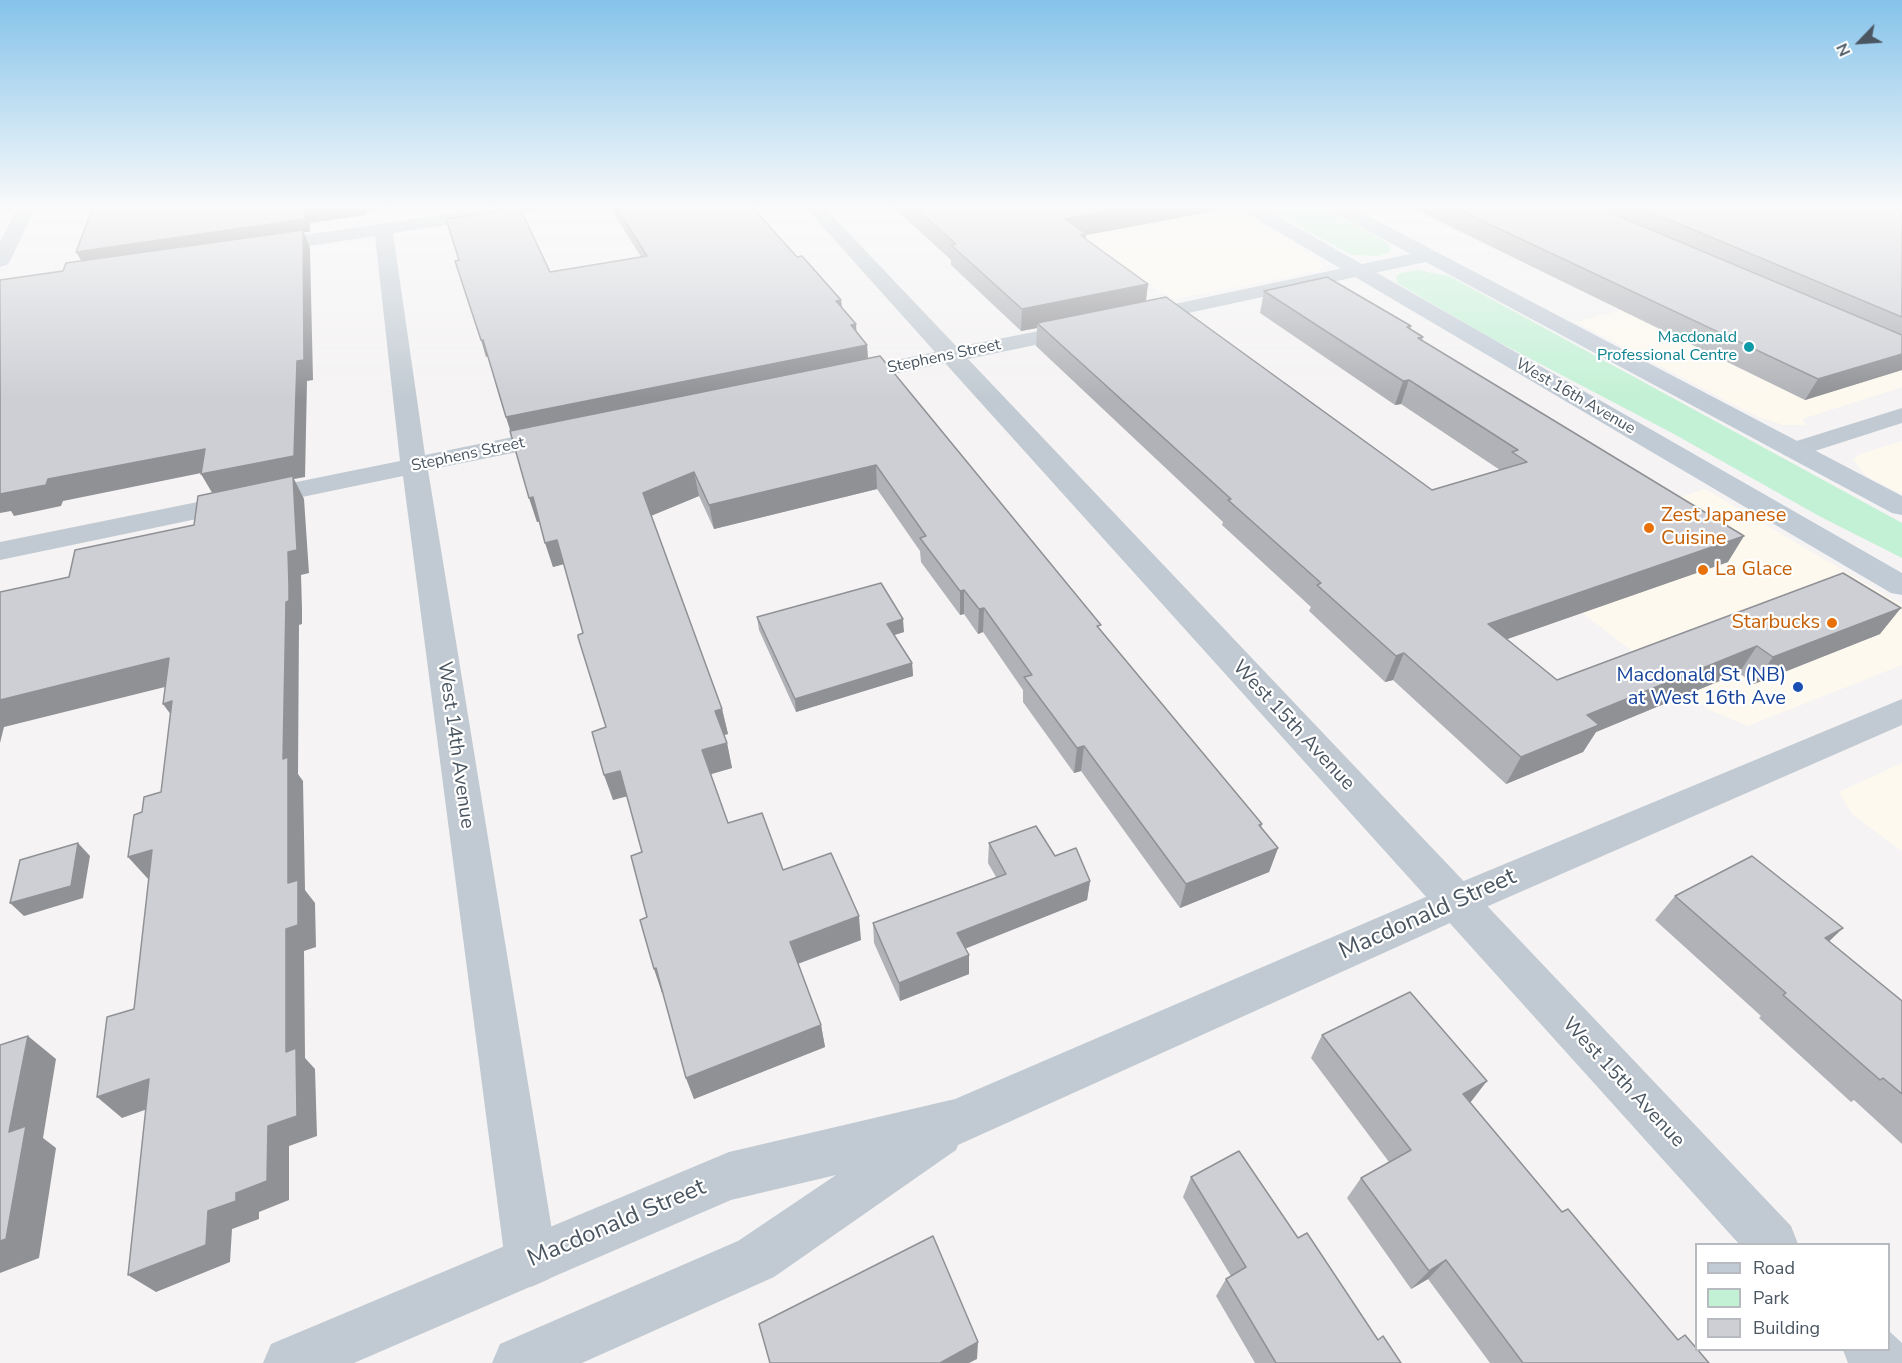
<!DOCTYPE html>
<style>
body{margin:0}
#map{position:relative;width:1902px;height:1363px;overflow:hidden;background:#f5f3f3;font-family:"Nunito Sans",sans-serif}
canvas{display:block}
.legend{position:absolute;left:1695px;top:1243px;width:195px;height:108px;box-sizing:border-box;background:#fff;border:2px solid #b7bbc0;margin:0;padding:8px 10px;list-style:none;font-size:18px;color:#4a5661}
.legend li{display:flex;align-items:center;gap:12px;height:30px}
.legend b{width:30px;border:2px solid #b7bbc0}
.north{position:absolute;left:1830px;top:12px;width:60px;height:60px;-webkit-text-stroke:4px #fff;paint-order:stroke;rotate:245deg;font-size:16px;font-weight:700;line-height:24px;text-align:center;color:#4a5661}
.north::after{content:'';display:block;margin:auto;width:21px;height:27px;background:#4a5661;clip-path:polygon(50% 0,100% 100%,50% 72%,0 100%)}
</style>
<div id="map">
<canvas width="1902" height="1363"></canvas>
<ul class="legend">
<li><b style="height:8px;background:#c1cbd6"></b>Road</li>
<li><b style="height:16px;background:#c3f1d5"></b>Park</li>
<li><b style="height:16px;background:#cdcfd5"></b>Building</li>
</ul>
<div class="north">N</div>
</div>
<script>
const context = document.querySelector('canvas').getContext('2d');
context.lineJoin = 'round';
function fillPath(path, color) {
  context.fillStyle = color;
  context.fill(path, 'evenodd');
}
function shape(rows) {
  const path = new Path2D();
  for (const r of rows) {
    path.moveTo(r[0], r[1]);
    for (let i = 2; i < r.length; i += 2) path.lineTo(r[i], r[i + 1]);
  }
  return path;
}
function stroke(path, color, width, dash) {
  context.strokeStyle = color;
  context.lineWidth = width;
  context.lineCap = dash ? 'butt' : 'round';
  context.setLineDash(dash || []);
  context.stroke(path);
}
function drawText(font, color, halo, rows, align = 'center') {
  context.font = font + ' "Nunito Sans",sans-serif';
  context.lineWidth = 4.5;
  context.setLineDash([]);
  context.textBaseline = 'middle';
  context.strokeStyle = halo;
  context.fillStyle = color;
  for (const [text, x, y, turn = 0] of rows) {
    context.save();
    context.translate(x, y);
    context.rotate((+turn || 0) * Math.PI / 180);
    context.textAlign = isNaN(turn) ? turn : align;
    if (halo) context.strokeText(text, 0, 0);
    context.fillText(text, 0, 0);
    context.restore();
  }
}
fillPath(shape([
 [1046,207,1236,207,1317,258,1322,264,1322,268,1317,271,1175,299,1156,289],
 [1717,285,1902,368,1902,387,1802,419,1806,425,1783,425,1756,416,1576,322],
 [1902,441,1902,494,1866,476,1853,460,1860,454],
 [1705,489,1902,605,1902,665,1748,726,1709,710,1504,553],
 [1902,763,1902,851,1852,814,1839,792]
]), '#fdf9ef');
fillPath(shape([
 [1264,207,1322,207,1388,243,1391,251,1380,256,1351,255],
 [1418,270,1449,276,1902,523,1902,558,1819,516,1674,434,1489,337,1397,283,1396,277,1400,273]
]), '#c3f1d5');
fillPath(shape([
 [18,207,36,207,10,261,7,265,0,267,0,242,18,207],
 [495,207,541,207,538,211,532,212,393,233,425,455,557,428,566,431,570,436,566,441,557,444,428,470,557,1261,549,1279,531,1287,513,1279,505,1261,403,476,0,560,0,542,400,461,375,236,264,253,257,251,255,247,257,243,264,241,495,207],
 [805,207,824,207,957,347,1080,323,1088,324,1091,329,1088,334,968,359,1791,1226,1798,1244,1739,1244,945,363,846,384,838,382,834,377,838,372,935,352,805,207],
 [1428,250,1435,252,1438,256,1435,260,1137,324,1129,323,1126,318,1129,313,1137,312,1428,250],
 [1902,408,1902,423,1793,458,1784,455,1780,450,1784,445,1902,408],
 [1889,1331,1902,1343,1902,1363,1848,1363,1843,1350,1888,1350,1889,1331]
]), '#c1cad2');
fillPath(shape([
 [1902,699,1902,725,1470,914,958,1145,956,1150,774,1277,582,1363,492,1363,500,1344,738,1241,836,1175,731,1200,354,1363,263,1363,271,1344,729,1152,955,1099,1442,890,1902,699]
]), '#c1cad2');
fillPath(shape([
 [1240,207,1262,207,1902,573,1902,595,1891,593,1243,211,1240,207],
 [1328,207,1351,207,1902,496,1902,515,1892,513,1331,211,1328,207]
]), '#c1cbd6');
fillPath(shape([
 [611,207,752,207,797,257,841,300,842,307,857,332,867,345,868,359,1100,629,1262,824,1261,828,1278,848,1269,872,1180,908,1081,771,1074,773,1023,702,1023,690,983,632,978,634,964,614,960,615,921,562,920,551,877,489,714,529,699,496,651,516,722,709,728,734,724,735,727,743,732,768,711,774,728,823,783,870,861,940,798,964,821,1025,825,1047,694,1099,686,1078,663,992,662,993,647,917,642,852,627,796,613,800,606,727,583,633,564,564,553,567,539,522,537,522,488,356,486,357,550,272,641,257,612,211],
 [893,207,1216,207,1215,211,1086,235,1086,240,1148,284,1146,301,1432,490,1500,470,1401,404,1395,405,1260,313,1264,291,1411,326,1410,329,1423,337,1422,341,1728,562,1507,639,1557,680,1843,573,1880,634,1754,684,1739,673,1596,732,1583,752,1506,784,1393,680,1385,682,1309,611,1311,607,1222,525,1223,522,1036,346,1037,328,1021,331,951,265,951,260],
 [1410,207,1902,207,1902,370,1805,400],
 [757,617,904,632,894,635,912,663,913,676,796,712,759,630],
 [989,843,1055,856,1090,881,1087,900,965,948,969,974,900,1001,874,943,873,923,996,877,988,863],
 [1675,896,1843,928,1829,941,1902,1001,1902,1144,1854,1100,1851,1102,1759,1018,1761,1016,1655,920],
 [1322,1035,1470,1102,1562,1212,1678,1339,1685,1335,1709,1363,1490,1363,1428,1279,1411,1289,1347,1198,1361,1178,1389,1162,1311,1058],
 [1191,1177,1298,1238,1378,1340,1401,1363,1255,1363,1216,1296,1226,1279,1231,1276,1183,1197]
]), '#b0b2b7');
fillPath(shape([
 [332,207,392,207,367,211,367,215,310,223,310,232,304,232,310,248,313,380,307,381,305,477,294,479,304,499,309,573,301,575,302,609,302,624,299,625,298,774,303,781,305,890,315,903,316,947,304,951,305,1058,315,1069,317,1136,289,1146,289,1200,259,1212,259,1219,232,1229,230,1262,156,1292,128,1275,208,1211,236,1193,268,1126,286,1052,286,929,288,883,283,759,214,496,201,474,294,456,84,265,76,252,305,211],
 [1130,207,1216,207,1215,211,1086,235,1085,255,1065,219],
 [1148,284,1145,306,1037,323,1037,328,1021,331,1022,309],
 [841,300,842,316,836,301],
 [856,324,857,340,851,325],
 [481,340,483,340,489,356,486,357],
 [867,345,868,362,512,435,506,417],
 [1902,354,1902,370,1805,400,1818,379],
 [1409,380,1401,404,1395,405,1403,381],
 [205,449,216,470,63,501,61,506,14,516,11,511,0,513,0,488],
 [876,465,877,489,714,529,709,505],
 [694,472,699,496,648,517,643,493],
 [533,497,541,521,537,522,529,498],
 [1744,536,1728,562,1476,650,1488,624],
 [557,540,564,564,553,567,545,543],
 [964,590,964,614,960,615,960,591],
 [984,608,983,632,978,634,979,609],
 [1901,608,1880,634,1754,684,1773,657],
 [903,619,904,632,888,637,887,624],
 [1757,646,1739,673,1596,732,1583,752,1506,784,1521,757,1587,715],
 [1404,653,1393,680,1385,682,1396,656],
 [169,658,185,682,4,727,0,743,0,700],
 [912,663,913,676,796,712,795,699],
 [172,701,180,727,163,704],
 [722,709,728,734,720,736,715,711],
 [727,743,732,768,708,775,702,750],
 [1084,746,1081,771,1074,773,1077,748],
 [620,771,628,796,613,800,604,775],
 [78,843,90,856,83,898,24,916,10,903],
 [1278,848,1269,872,1180,908,1186,884],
 [152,850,149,880,128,857],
 [1090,881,1087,900,957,952,957,933],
 [859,916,861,940,794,965,790,942],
 [1843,928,1817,953,1825,938],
 [969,955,969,974,900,1001,899,983],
 [656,968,665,992,662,993,654,969],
 [821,1025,825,1047,694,1099,686,1078],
 [28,1036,56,1059,43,1138,56,1148,39,1258,0,1273,0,1241,9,1132],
 [149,1079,173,1100,122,1118,97,1097],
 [1487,1081,1470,1103,1463,1094],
 [1446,1260,1428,1279,1411,1289,1429,1271],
 [978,1342,977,1359,969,1363,940,1363]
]), '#909195');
const building = shape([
 [93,207,332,207,305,211,305,219,76,252,93,207],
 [616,207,752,207,797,257,802,256,841,300,836,301,856,324,851,325,867,345,506,417,483,340,481,340,455,261,459,260,446,219,520,208,550,272,647,256,616,207],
 [914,207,1130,207,1065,219,1086,234,1080,235,1148,284,1022,309,951,245,956,244,914,207],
 [1453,207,1597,207,1902,335,1902,354,1818,379,1453,207],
 [1639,207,1902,207,1902,317,1639,207],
 [303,230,304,360,297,361,294,456,201,474,205,449,48,479,46,485,0,494,0,280,63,271,66,263,303,230],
 [1327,277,1411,326,1407,327,1423,337,1418,338,1744,536,1488,624,1557,680,1843,573,1901,608,1773,657,1757,646,1587,715,1599,725,1521,757,1404,653,1396,656,1317,585,1321,583,1228,500,1231,499,1037,323,1166,297,1432,490,1527,462,1512,452,1518,450,1409,380,1403,381,1264,291,1327,277],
 [880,356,1087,608,1101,625,1097,626,1262,824,1259,825,1278,848,1186,884,1084,746,1077,748,1024,677,1032,675,984,608,979,609,964,590,960,591,920,538,926,536,876,465,709,505,694,472,643,493,722,709,715,711,727,743,702,750,728,823,762,813,783,870,831,853,859,916,790,942,821,1025,686,1078,656,968,654,969,640,920,647,917,631,856,642,852,620,771,604,775,592,732,606,727,578,637,578,635,583,633,557,540,545,543,533,497,529,498,510,431,880,356],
 [293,476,297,550,288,552,289,586,289,601,286,602,283,759,288,757,288,883,298,880,298,925,286,929,286,1052,296,1048,297,1116,268,1126,267,1181,236,1193,236,1201,208,1211,206,1245,128,1275,149,1079,97,1097,107,1017,134,1009,152,850,128,857,134,815,142,812,144,797,161,792,172,701,163,704,169,658,0,700,0,592,69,577,75,550,194,525,198,496,293,476],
 [881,583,903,619,887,624,912,663,795,699,757,617,881,583],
 [1036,826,1055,856,1076,848,1090,881,957,933,969,955,899,983,873,923,1006,874,989,843,1036,826],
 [78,843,71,886,10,903,20,860,78,843],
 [1752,856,1843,928,1825,938,1902,1001,1902,1094,1883,1078,1880,1080,1783,995,1786,993,1675,896,1752,856],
 [1410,992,1487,1081,1463,1094,1562,1212,1568,1209,1678,1340,1685,1335,1709,1363,1523,1363,1446,1260,1429,1271,1361,1178,1411,1150,1322,1035,1410,992],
 [28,1036,9,1132,26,1126,6,1239,0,1241,0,1045,28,1036],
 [1239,1151,1298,1238,1307,1233,1378,1340,1383,1336,1401,1363,1276,1363,1226,1279,1246,1267,1191,1177,1239,1151],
 [933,1236,978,1342,940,1363,770,1363,759,1324,933,1236]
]);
fillPath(building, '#cdcfd5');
stroke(building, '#909195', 1.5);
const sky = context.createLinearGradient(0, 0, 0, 398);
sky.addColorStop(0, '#85c3ea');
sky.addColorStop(0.52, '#fafafa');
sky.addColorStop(1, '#fafafa00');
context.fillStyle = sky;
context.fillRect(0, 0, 1902, 398);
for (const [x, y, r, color] of [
 [1749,347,6,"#0f9aa8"],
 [1649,528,6,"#e8710a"],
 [1703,570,6,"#e8710a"],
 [1832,623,6,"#e8710a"],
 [1798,687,6,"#1a4fb4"]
]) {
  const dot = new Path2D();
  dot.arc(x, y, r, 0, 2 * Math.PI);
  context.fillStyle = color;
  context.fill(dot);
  stroke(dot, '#fff', 2);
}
drawText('16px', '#0d838f', '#fff', [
 ["Macdonald",1737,338],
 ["Professional Centre",1737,356]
], 'right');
drawText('16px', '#4a5661', '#fff', [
 ["Stephens Street",944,357,-12],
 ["West 16th Avenue",1575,397,30],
 ["Stephens Street",468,455,-12]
]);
drawText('20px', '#c56008', '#fff', [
 ["Zest Japanese",1661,516],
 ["Cuisine",1661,539],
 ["La Glace",1715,570],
 ["Starbucks",1820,623,"right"]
], 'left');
drawText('20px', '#164399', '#fff', [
 ["Macdonald St (NB)",1786,676],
 ["at West 16th Ave",1786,699]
], 'right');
drawText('20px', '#4a5661', '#fff', [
 ["West 15th Avenue",1293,726,47],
 ["West 14th Avenue",455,745,82],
 ["West 15th Avenue",1623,1083,47]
]);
drawText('24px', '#4a5661', '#fff', [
 ["Macdonald Street",1428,915,-24],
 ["Macdonald Street",617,1224,-23]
]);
</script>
